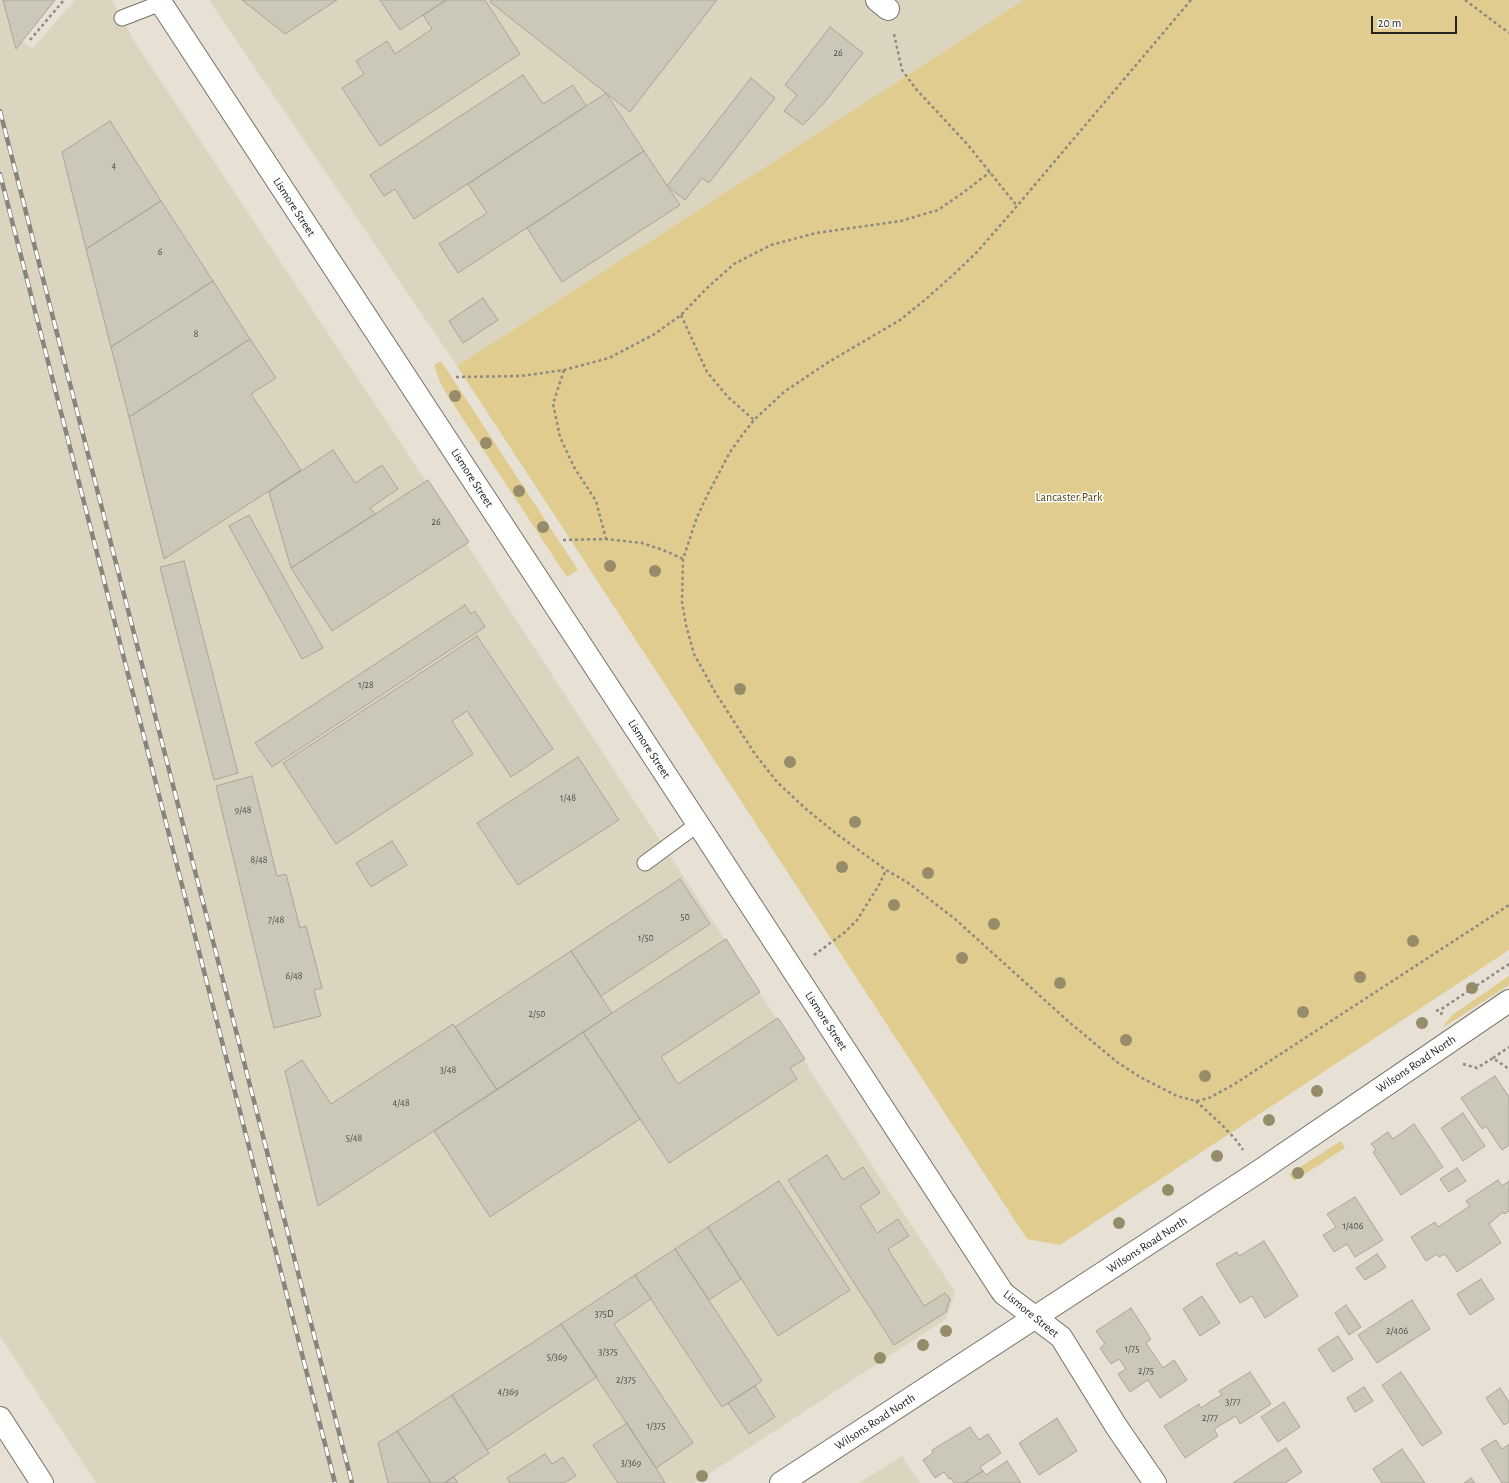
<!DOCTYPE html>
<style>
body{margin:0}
#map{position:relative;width:1509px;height:1483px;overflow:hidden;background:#e6e1d4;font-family:"Alegreya Sans",sans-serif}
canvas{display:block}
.scale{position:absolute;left:1371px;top:16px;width:86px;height:18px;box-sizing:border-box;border:2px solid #24231e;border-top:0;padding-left:5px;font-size:12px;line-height:14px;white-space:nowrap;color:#24231e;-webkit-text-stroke:3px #fff;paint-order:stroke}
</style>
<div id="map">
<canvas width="1509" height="1483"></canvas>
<div class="scale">20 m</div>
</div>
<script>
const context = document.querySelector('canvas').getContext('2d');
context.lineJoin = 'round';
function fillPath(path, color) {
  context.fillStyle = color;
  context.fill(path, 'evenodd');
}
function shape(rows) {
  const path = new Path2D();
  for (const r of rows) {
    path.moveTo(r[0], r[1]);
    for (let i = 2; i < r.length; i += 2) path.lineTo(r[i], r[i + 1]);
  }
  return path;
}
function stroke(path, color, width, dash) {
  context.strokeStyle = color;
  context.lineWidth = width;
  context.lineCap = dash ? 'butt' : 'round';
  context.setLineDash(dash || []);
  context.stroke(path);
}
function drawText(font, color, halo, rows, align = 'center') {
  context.font = font + ' "Alegreya Sans",sans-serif';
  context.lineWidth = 3;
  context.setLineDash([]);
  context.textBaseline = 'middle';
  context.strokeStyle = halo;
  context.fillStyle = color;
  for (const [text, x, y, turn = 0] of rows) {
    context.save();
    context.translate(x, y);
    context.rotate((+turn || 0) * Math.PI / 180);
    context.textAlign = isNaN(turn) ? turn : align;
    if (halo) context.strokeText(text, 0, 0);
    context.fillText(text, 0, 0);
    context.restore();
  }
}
fillPath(shape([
 [0,0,56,0,22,41,32,49,75,0,112,0,134,41,383,416,955,1292,946,1319,695,1483,96,1483,0,1336],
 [209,0,1024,0,457,366],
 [902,1456,920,1483,859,1483]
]), '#dbd5bf');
fillPath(shape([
 [1024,0,1509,0,1509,950,1060,1245,1027,1239,457,366],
 [441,361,578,570,567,577,446,393,440,382,434,365],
 [1509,976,1509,985,1442,1028,1452,1015],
 [1341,1141,1345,1148,1294,1181,1289,1174]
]), '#dfcc8e');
const building = shape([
 [3,0,55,0,16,49,3,0],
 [242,0,337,0,285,34,242,0],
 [380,0,446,0,400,30,380,0],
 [446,0,485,0,520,54,380,146,342,88,364,74,356,61,387,41,395,54,432,29,423,15,446,0],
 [491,0,717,0,630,112,490,2,491,0],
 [830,27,863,53,824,103,803,125,784,111,797,95,785,85,830,27],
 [523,75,543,104,573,85,586,106,414,219,395,189,384,196,370,175,523,75],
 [751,78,775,98,709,183,702,178,685,200,667,186,751,78],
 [606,93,644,151,458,273,439,244,487,213,468,184,606,93],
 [110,121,161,201,86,249,62,152,110,121],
 [644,151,680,205,562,282,527,228,644,151],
 [161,201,213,281,111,347,86,249,161,201],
 [213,281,250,339,129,417,111,347,213,281],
 [483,298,498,320,463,343,449,321,483,298],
 [250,339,276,378,251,394,301,470,164,559,129,417,250,339],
 [333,450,355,483,382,465,398,489,370,508,375,514,291,568,269,492,333,450],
 [428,480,469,542,332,631,291,568,428,480],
 [249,515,323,648,302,659,229,526,249,515],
 [184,561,238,773,214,780,160,567,184,561],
 [465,605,471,614,475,611,485,627,272,767,255,743,465,605],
 [477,636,553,749,511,777,467,711,452,721,473,754,336,844,283,763,477,636],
 [578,757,619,820,518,885,477,823,578,757],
 [252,776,277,876,286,874,300,928,306,926,322,988,314,990,321,1016,274,1028,216,786,252,776],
 [392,841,407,865,371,887,356,863,392,841],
 [680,879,710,924,601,996,571,951,680,879],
 [726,939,760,992,661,1057,678,1084,778,1018,805,1059,790,1068,797,1079,669,1163,583,1032,726,939],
 [571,951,612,1013,497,1090,455,1027,571,951],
 [453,1024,497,1090,318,1206,285,1071,302,1060,331,1104,453,1024],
 [583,1032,640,1119,490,1217,434,1131,583,1032],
 [1495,1076,1509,1097,1509,1145,1502,1150,1486,1126,1482,1129,1461,1098,1495,1076],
 [1463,1113,1485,1146,1463,1161,1441,1128,1463,1113],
 [1414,1124,1443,1167,1401,1195,1373,1152,1376,1150,1371,1144,1388,1132,1393,1139,1414,1124],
 [827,1155,843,1180,863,1167,880,1193,860,1206,877,1233,898,1219,909,1236,888,1249,924,1306,945,1293,950,1299,946,1312,894,1345,788,1180,827,1155],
 [1457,1168,1466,1181,1449,1192,1440,1179,1457,1168],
 [1498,1180,1502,1186,1509,1181,1509,1211,1504,1214,1503,1212,1489,1224,1501,1243,1457,1272,1445,1254,1439,1257,1437,1254,1426,1261,1411,1237,1435,1222,1438,1227,1470,1206,1466,1201,1498,1180],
 [779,1181,850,1290,778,1336,708,1227,779,1181],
 [1355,1197,1383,1240,1355,1257,1347,1244,1334,1252,1323,1235,1336,1227,1327,1214,1355,1197],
 [708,1227,741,1279,709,1300,675,1249,708,1227],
 [1264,1241,1298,1296,1265,1318,1252,1296,1240,1303,1216,1264,1237,1252,1239,1256,1264,1241],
 [675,1249,762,1381,722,1407,635,1275,675,1249],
 [1377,1254,1386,1267,1365,1280,1356,1268,1377,1254],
 [635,1275,651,1299,614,1324,693,1443,656,1468,561,1324,635,1275],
 [1481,1279,1494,1299,1470,1315,1457,1294,1481,1279],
 [1202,1296,1220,1323,1200,1336,1183,1309,1202,1296],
 [1412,1300,1430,1329,1377,1363,1358,1335,1412,1300],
 [1346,1305,1361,1327,1349,1335,1335,1313,1346,1305],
 [1131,1308,1151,1339,1146,1343,1163,1368,1174,1360,1187,1380,1160,1398,1148,1380,1130,1392,1118,1374,1126,1369,1119,1359,1111,1364,1100,1348,1105,1344,1096,1331,1131,1308],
 [561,1324,597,1377,487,1450,452,1395,561,1324],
 [1338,1336,1353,1359,1333,1372,1318,1349,1338,1336],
 [1250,1372,1271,1404,1240,1424,1236,1416,1214,1429,1218,1436,1185,1458,1164,1426,1199,1404,1201,1408,1211,1401,1222,1395,1219,1391,1250,1372],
 [1401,1372,1442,1433,1422,1446,1382,1385,1401,1372],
 [755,1386,775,1417,749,1434,728,1403,755,1386],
 [1364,1387,1373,1401,1355,1412,1347,1398,1364,1387],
 [1500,1388,1509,1402,1509,1422,1504,1425,1486,1398,1500,1388],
 [452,1395,489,1453,444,1483,431,1483,397,1431,452,1395],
 [1284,1402,1300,1427,1278,1442,1261,1417,1284,1402],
 [1057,1418,1077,1451,1039,1475,1019,1443,1057,1418],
 [627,1423,656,1468,665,1483,618,1483,593,1445,627,1423],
 [970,1427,979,1440,988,1434,1001,1453,980,1467,983,1471,964,1483,954,1483,951,1478,949,1479,944,1472,935,1478,923,1460,933,1453,932,1450,970,1427],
 [397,1431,431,1483,388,1483,378,1443,397,1431],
 [1496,1440,1502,1449,1509,1444,1509,1483,1502,1483,1481,1449,1496,1440],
 [1286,1448,1302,1472,1285,1483,1233,1483,1286,1448],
 [1402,1449,1425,1483,1382,1483,1373,1469,1402,1449],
 [545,1454,552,1464,563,1457,576,1476,564,1483,510,1483,507,1478,545,1454],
 [1007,1461,1021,1483,964,1483,983,1471,986,1475,1007,1461],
 [454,1477,458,1483,444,1483,454,1477],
 [1471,1478,1475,1483,1464,1483,1471,1478]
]);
fillPath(building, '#cbc7b9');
stroke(building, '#a9a597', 1);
const lane = shape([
 [122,18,161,3],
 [645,863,698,824]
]);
const street = shape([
 [160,0,161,3,698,824,1001,1290,1004,1294,1061,1337,1116,1426,1155,1483],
 [877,0,888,9],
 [0,1418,42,1483]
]);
const secondary = shape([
 [781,1483,1258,1172,1509,1001]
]);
stroke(lane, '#767266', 17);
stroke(street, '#767266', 24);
stroke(secondary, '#767266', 24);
stroke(shape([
 [1191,0,1017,206,977,252,953,275,926,299,900,320,827,363,784,392,754,420,743,434,730,452,708,494,697,517,683,559,682,602,686,625,694,654,715,692,755,754,777,782,806,809,838,835,886,870,907,882,955,919,1069,1022,1117,1062,1140,1077,1177,1096,1196,1101,1209,1098,1233,1085,1509,905],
 [1465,0,1509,33],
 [894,34,902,70,916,89,968,145,1017,206],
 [30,40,64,0],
 [681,315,707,372,728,397,754,420],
 [564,370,553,404,560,437,574,467,596,501,606,539],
 [456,377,521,376,564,370,609,358,653,335,681,315,707,288,734,264,771,245,816,233,901,221,938,210,964,192,990,172],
 [563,540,606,539,642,543,663,550,683,559],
 [814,955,844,933,857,920,879,885,886,870],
 [1436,1011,1443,1008,1509,964],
 [1441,1015,1443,1008],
 [1493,1058,1509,1047],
 [1463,1064,1477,1068,1493,1058,1509,1069],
 [1196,1101,1221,1124,1237,1141,1243,1150]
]), '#8d8a81', 2.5, [3, 3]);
stroke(lane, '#fff', 15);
stroke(street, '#fff', 22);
stroke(secondary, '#fff', 22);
const rail = shape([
 [0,111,352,1483],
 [0,174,335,1483]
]);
stroke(rail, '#87847b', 4.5);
stroke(rail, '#fff', 3, [9]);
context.fillStyle = '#978c6a';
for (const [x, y] of [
 [455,396],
 [486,443],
 [519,491],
 [543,527],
 [610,566],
 [655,571],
 [740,689],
 [790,762],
 [855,822],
 [842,867],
 [928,873],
 [894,905],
 [994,924],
 [1413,941],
 [962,958],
 [1360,977],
 [1060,983],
 [1472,988],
 [1303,1012],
 [1422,1023],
 [1126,1040],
 [1205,1076],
 [1317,1091],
 [1269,1120],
 [1217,1156],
 [1298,1173],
 [1168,1190],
 [1119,1223],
 [946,1331],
 [923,1345],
 [880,1358],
 [702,1476]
]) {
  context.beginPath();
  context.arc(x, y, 6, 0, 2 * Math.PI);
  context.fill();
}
drawText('10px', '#4e4c45', null, [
 ["26",838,53],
 ["4",114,166],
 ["6",160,252],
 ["8",196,334],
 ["26",436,522],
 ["1/28",366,685],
 ["1/48",568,798],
 ["9/48",243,810],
 ["8/48",259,860],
 ["50",685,917],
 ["7/48",276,920],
 ["1/50",646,938],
 ["6/48",294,976],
 ["2/50",537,1014],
 ["3/48",448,1070],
 ["4/48",401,1103],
 ["5/48",354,1138],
 ["1/406",1353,1226],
 ["375D",604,1314],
 ["2/406",1397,1331],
 ["1/75",1132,1349],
 ["3/375",608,1352],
 ["5/369",557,1357],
 ["2/75",1146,1371],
 ["2/375",626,1380],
 ["4/369",508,1392],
 ["3/77",1233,1402],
 ["2/77",1210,1418],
 ["1/375",656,1426],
 ["3/369",631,1463]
]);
drawText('12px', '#24231e', '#fff', [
 ["Lismore Street",294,207,57],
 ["Lismore Street",472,478,57],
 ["Lismore Street",649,749,57],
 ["Lismore Street",826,1021,57],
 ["Wilsons Road North",1416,1064,-34],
 ["Wilsons Road North",1147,1245,-33],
 ["Lismore Street",1031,1314,39],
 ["Wilsons Road North",875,1422,-33]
]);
drawText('12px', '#564714', '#fff', [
 ["Lancaster Park",1069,497]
]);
</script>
